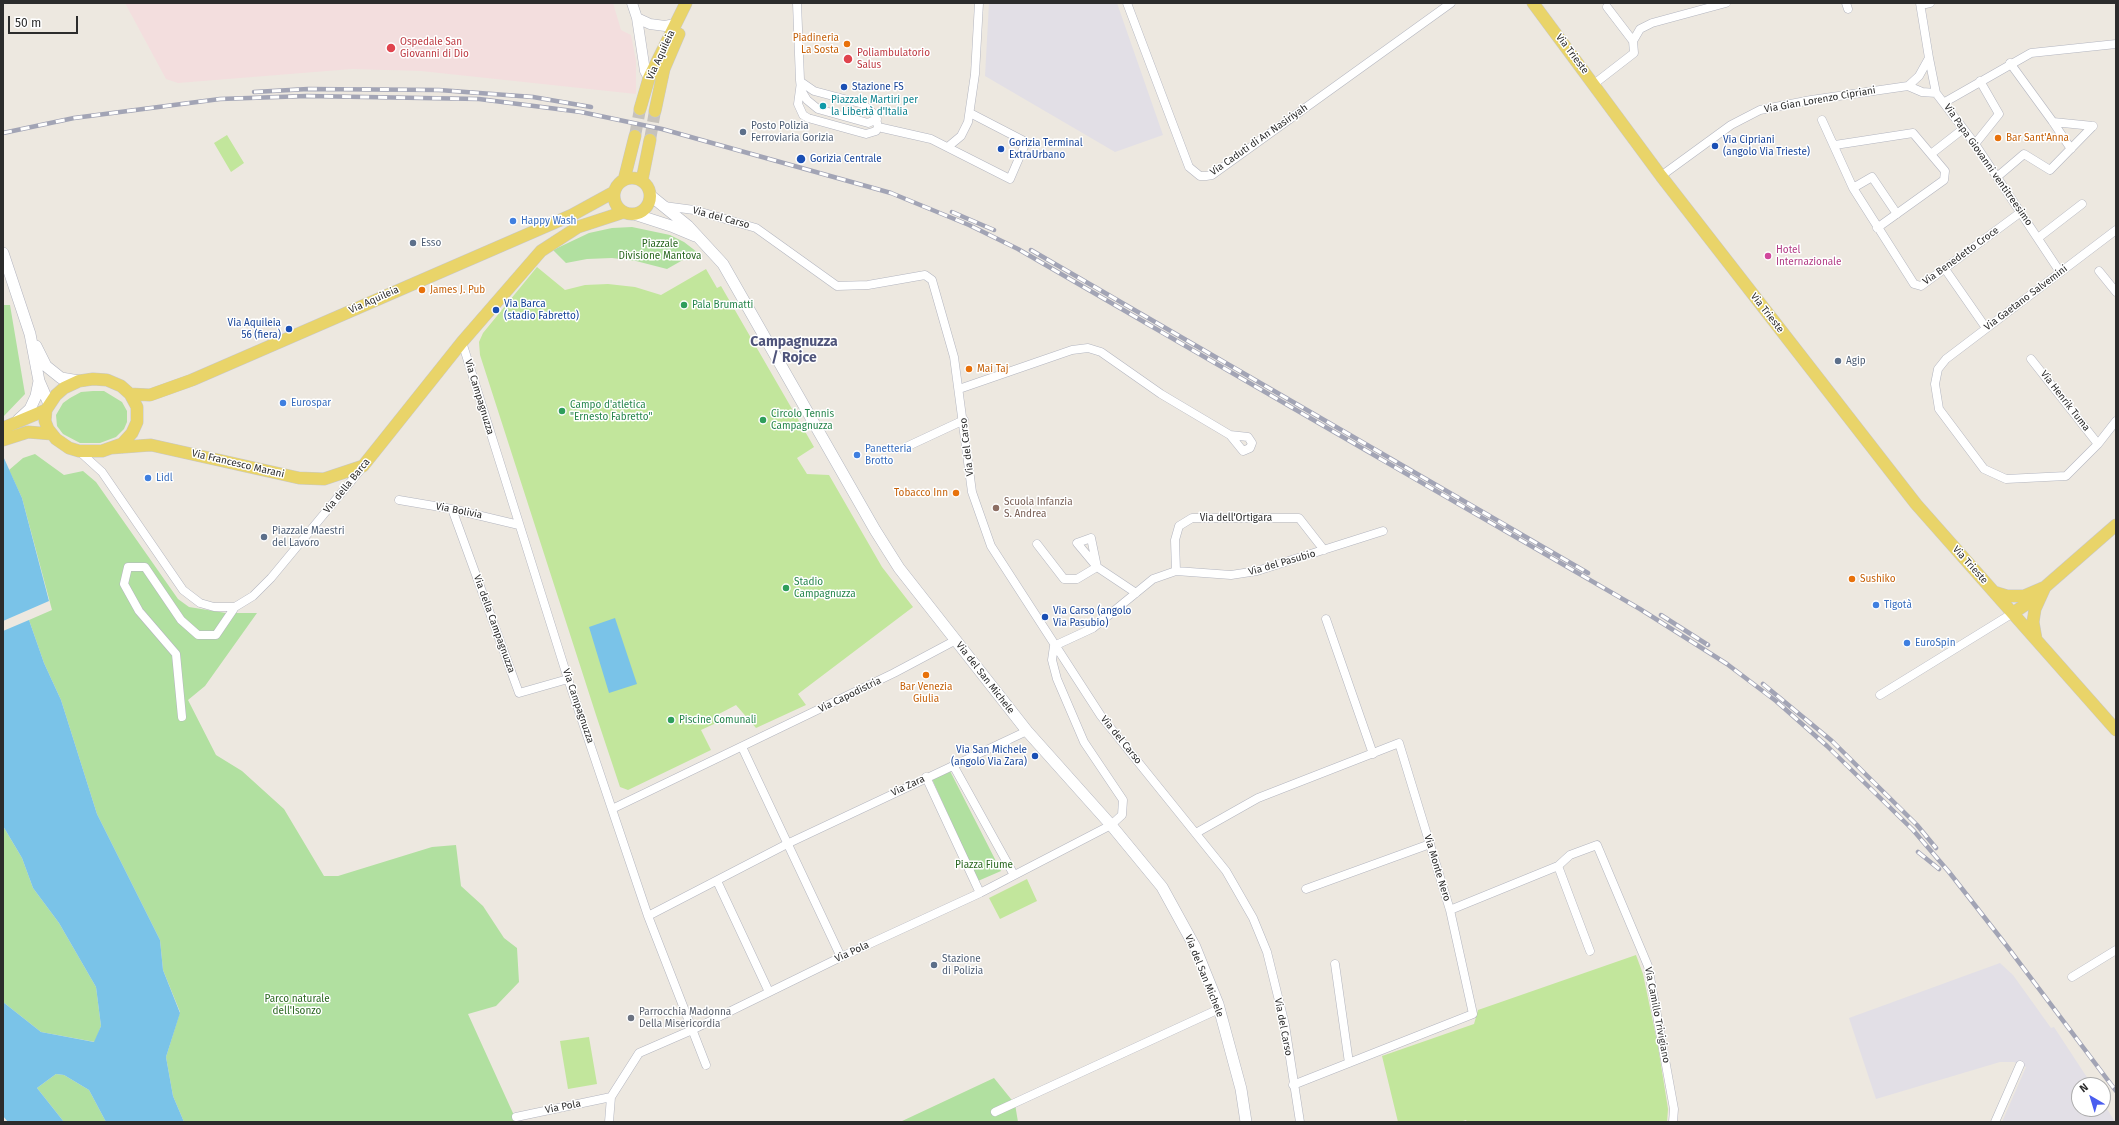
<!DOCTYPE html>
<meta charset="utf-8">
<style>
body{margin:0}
#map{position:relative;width:2119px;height:1125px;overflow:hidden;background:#ede8e0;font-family:"Fira Sans",sans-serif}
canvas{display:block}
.frame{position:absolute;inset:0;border:4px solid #2c2c2c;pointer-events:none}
.north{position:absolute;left:2071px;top:1077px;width:40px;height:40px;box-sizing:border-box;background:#fff;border:1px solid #ababab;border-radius:50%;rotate:322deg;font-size:11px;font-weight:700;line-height:16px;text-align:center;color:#2c2c2c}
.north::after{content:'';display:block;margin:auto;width:14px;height:18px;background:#4a5def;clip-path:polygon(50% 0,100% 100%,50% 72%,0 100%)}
.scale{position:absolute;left:8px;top:16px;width:70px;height:18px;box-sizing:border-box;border:2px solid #2c2c2c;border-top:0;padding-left:5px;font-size:12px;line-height:14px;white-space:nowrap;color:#2c2c2c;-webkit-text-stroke:3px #fff;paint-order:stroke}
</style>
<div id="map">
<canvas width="2119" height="1125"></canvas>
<div class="frame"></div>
<div class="north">N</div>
<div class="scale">50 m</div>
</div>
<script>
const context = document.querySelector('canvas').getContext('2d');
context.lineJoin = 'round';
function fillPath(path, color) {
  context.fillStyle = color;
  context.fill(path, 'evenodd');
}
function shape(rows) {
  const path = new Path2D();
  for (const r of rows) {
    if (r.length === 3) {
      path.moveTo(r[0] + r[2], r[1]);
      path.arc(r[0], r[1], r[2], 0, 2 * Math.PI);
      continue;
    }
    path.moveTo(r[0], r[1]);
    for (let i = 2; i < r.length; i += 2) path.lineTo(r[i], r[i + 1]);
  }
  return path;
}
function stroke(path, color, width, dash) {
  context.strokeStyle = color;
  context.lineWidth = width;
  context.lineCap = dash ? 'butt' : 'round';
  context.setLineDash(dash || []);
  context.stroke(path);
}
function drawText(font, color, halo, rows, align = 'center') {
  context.font = font + ' "Fira Sans",sans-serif';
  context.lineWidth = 3;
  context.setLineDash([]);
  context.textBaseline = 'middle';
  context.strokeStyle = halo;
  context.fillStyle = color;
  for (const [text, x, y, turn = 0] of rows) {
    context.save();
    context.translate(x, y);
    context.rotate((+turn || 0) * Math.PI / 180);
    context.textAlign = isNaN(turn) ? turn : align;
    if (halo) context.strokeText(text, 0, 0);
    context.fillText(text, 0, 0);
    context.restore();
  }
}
fillPath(shape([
 [989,3,1117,3,1163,135,1115,152,985,76],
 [2000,963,2013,975,2051,1028,2054,1027,2092,1085,2079,1085,2079,1109,2103,1109,2103,1102,2115,1122,2002,1122,2026,1067,2014,1062,2000,1062,1876,1099,1849,1018]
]), '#e2dfe6');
fillPath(shape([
 [125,3,613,3,621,30,631,35,636,61,636,94,421,71,352,69,178,83,166,79]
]), '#f3dede');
fillPath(shape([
 [632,227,670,235,684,242,697,252,667,269,636,261,612,258,587,259,566,263,553,250,589,233,612,228],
 [3,305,10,305,25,394,3,417],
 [93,391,104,391,122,402,127,411,127,422,124,429,116,437,100,443,80,443,63,434,57,426,56,415,63,403,70,398,81,392],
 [35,454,64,475,83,471,96,482,178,599,189,607,226,613,257,613,205,686,188,700,216,755,242,771,284,809,324,876,338,876,432,847,456,845,461,886,483,906,504,938,517,948,519,982,496,1006,468,1014,517,1122,184,1122,173,1096,166,1057,180,1012,163,970,160,940,97,814,61,700,44,663,29,620,52,610,22,498,9,470,23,458],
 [950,771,1001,871,978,881,932,779],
 [3,826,22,858,33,888,59,923,96,987,101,1026,95,1042,41,1032,3,1002],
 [56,1074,64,1075,89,1090,106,1122,64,1122,37,1088],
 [994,1078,1015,1104,1018,1122,900,1122]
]), '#b1e0a0');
fillPath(shape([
 [227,135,244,163,231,172,214,143],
 [537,267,565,290,585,285,608,284,635,287,661,295,706,269,717,288,721,286,814,447,797,458,807,474,829,475,882,567,913,607,798,694,806,705,756,728,736,705,715,716,716,723,701,730,711,750,628,790,620,787,596,715,480,355,479,342,483,333],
 [1027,879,1037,901,1000,919,989,898],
 [1636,955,1643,974,1658,1046,1668,1109,1667,1122,1467,1122,1466,1120,1460,1122,1398,1122,1382,1056,1474,1024,1478,1010],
 [589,1037,597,1084,568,1089,560,1041]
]), '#c2e69c');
fillPath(shape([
 [3,456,22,498,49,601,3,621],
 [615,618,637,684,609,693,589,627],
 [29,620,44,663,61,700,97,814,160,940,163,970,180,1013,166,1057,173,1096,184,1122,106,1122,89,1090,64,1075,56,1074,37,1088,64,1122,8,1122,3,1116,3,1002,41,1032,94,1042,101,1026,96,987,59,923,33,888,22,858,3,826,3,631]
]), '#7ac3e8');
stroke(shape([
 [635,136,640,109],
 [650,140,655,111]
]), '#c6c2bc', 12, [12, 6]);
const minor = shape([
 [797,3,800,80,801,90,807,100,818,109,868,123,877,119],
 [1127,3,1189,167,1200,176,1206,176,1212,175,1451,3],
 [1846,3,1848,9],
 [1921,5,1930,3],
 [1607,7,1633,41],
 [2010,63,2053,122,2071,149],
 [801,82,814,91,863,104,875,115,878,127,876,131,866,134,808,118,803,115,798,104,801,82],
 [1594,84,1634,53,1633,41,1640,29,1652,23,1726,3],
 [1908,86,1922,92,1936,93,1929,58],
 [1936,93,1975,144,2060,272],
 [1945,102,2031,53,2116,44],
 [1822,120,1853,188,1914,284,1921,286,2021,212],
 [2053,122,2093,126],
 [878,127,931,139,1010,179,1026,142,970,113],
 [1975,144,1999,114,1980,81],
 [1835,145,1913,133,1945,171,1944,180,1877,228],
 [949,146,961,136,968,122,975,74,979,3],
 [1931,154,1963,129],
 [1661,176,1731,125,1760,110,1811,100,1908,86,1919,76,1929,58,1920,3],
 [1997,177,2024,154,2050,170,2093,126],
 [1853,188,1872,177,1897,214],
 [664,206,694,210,756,228,837,286,868,285,925,275,932,280,954,357,972,492,991,546,1101,716,1226,871,1253,918,1267,952,1285,1025,1300,1122],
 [2116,230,1946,359,1938,369,1935,384,1939,409,1984,469,2006,479,2066,476,2098,444,2116,421],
 [2038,238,2082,204],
 [1945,269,1986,328],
 [2099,271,2116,292],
 [462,342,568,679,648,916,706,1065],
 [2031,359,2098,444],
 [959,389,1072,350,1088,348,1101,352,1161,394,1230,435,1243,451,1250,448,1252,443,1248,437,1230,435],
 [906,447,964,420],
 [79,451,102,472,183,590,200,603,214,607,235,607,253,596,271,578,362,468],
 [399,500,452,509,519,525],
 [452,509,519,693,568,679],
 [1091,538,1097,567,1077,543,1091,538],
 [1037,544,1064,579,1077,579,1097,567,1136,593],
 [1176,571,1175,540,1179,526,1192,518,1299,518,1324,550],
 [1326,619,1373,754],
 [1880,695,2013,613],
 [182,717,176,654,139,611,124,584,128,567,145,567,181,620,198,635,216,635,235,607],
 [742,747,841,957],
 [953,765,1014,875],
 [926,777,980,893],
 [612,809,894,673,956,640],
 [1196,833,1258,798,1399,743,1450,910,1558,866,1570,855,1597,845,1648,966,1674,1109,1673,1122],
 [1558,866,1590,951],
 [717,881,769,992],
 [1306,889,1430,844],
 [648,916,789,843,1027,731],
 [1335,964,1349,1063],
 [2072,977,2116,950],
 [1293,1085,1473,1014,1450,910],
 [995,1112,1219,1009],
 [516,1117,611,1097],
 [609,1122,611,1097,639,1053,692,1030,841,957,980,893,1111,825,1122,815,1123,800,1084,742,1057,679,1052,660,1054,646,1093,628,1153,579,1176,571,1231,575,1257,571,1383,531],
 [1995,1122,2020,1065]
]);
const tertiary = shape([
 [632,3,637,18,645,71,649,78],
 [637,18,650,24,665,26,675,24]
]);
const secondary = shape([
 [651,196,688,226,723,264,875,530,899,568,1027,731,1111,825,1162,887,1195,947,1218,1004,1241,1089,1246,1122],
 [634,214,671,226,695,236],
 [3,253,30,334,39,381,49,404],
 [36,346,46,366,61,378,79,381],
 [18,420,30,409,36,396,39,381]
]);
const primary = shape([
 [1533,3,1661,176,1916,504,2116,730],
 [640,109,649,78,686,3],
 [655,111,664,69,679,34],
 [632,196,18],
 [624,180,635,136],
 [642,180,650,140],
 [93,379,107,380,121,386,130,394,137,407,137,422,132,433,122,444,102,451,79,451,69,448,56,439,48,429,45,421,46,410,56,395,64,388,79,381,93,379],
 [130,394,150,395,192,380,572,215,614,192],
 [3,428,46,410],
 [3,440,28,432,52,434],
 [111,448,151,445,299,478,324,479,363,466,462,342,541,251,578,227,624,212],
 [1994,592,2007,596,2024,596,2045,587,2116,525],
 [2013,613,2040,595],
 [2036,639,2033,622,2035,609,2045,587]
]);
stroke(minor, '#b3b5bf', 9);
stroke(tertiary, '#b3b5bf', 11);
stroke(secondary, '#b3b5bf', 12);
stroke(primary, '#c8c8c8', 13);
stroke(minor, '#fff', 8);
stroke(tertiary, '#fff', 10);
stroke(secondary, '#fff', 11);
stroke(primary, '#e9d469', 12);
const rail = shape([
 [254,92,308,89,439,90,533,97,591,107],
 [3,133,74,118,220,99,307,96,479,99,581,112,662,129,891,193,969,225,1018,249,1640,609,1727,664,1776,701,1827,746,1913,830,1949,872,2006,945,2116,1091],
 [952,212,994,230],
 [1031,250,1588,573],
 [1661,615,1708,645],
 [1763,684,1832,741,1917,825,1936,848],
 [1918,852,1939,869]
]);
stroke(rail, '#a2a4b5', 4.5);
stroke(rail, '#fff', 3, [9]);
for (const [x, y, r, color] of [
 [847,44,4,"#e8710a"],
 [391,48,5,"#e0444e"],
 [848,59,5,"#e0444e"],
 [844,87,4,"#1a4fb4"],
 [823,106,4,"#0f9aa8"],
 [743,132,4,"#5c6f8a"],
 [1998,138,4,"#e8710a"],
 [1715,146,4,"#1a4fb4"],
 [1001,149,4,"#1a4fb4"],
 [801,159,5,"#1a4fb4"],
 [513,221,4,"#3f7fe0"],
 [413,243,4,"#5c6f8a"],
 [1768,256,4,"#d1479c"],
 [422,290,4,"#e8710a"],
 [684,305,4,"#2e9e5b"],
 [496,310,4,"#1a4fb4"],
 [289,329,4,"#1a4fb4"],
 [1838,361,4,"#5c6f8a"],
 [969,369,4,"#e8710a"],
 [283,403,4,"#3f7fe0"],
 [562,411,4,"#2e9e5b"],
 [763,420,4,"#2e9e5b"],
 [857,455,4,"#3f7fe0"],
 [148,478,4,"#3f7fe0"],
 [956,493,4,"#e8710a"],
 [996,508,4,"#8d6e63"],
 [264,537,4,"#5c6f8a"],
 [1852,579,4,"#e8710a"],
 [786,588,4,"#2e9e5b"],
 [1876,605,4,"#3f7fe0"],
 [1045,617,4,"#1a4fb4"],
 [1907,643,4,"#3f7fe0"],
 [926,675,4,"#e8710a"],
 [671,720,4,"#2e9e5b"],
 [1035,756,4,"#1a4fb4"],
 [934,965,4,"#5c6f8a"],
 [631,1018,4,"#6b7280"]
]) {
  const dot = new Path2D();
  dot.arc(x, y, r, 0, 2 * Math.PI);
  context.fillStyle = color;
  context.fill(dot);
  stroke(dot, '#fff', 1.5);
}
drawText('10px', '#c56008', '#fff', [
 ["Piadineria",839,38,"right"],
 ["La Sosta",839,50,"right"],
 ["Bar Sant'Anna",2006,138],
 ["James J. Pub",430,290],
 ["Mai Taj",977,369],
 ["Tobacco Inn",948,493,"right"],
 ["Sushiko",1860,579],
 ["Bar Venezia",926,687,"center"],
 ["Giulia",926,699,"center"]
], 'left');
drawText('10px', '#be3a42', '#fff', [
 ["Ospedale San",400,42],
 ["Giovanni di Dio",400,54],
 ["Poliambulatorio",857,53],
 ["Salus",857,65]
], 'left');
drawText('10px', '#2c2c2c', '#fff', [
 ["Via Trieste",1572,54,53],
 ["Via Aquileia",661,55,-65],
 ["Via Gian Lorenzo Cipriani",1820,100,-10],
 ["Via Caduti di An Nasiriyah",1259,140,-35],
 ["Via Papa Giovanni ventitreesimo",1988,165,55],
 ["Via del Carso",721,218,15],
 ["Via Benedetto Croce",1961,256,-36],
 ["Via Gaetano Salvemini",2026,298,-37],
 ["Via Aquileia",374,300,-24],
 ["Via Trieste",1767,313,52],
 ["Via Campagnuzza",479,397,73],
 ["Via Henrik Tuma",2065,401,52],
 ["Via del Carso",967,447,-97],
 ["Via Francesco Marani",238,464,13],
 ["Via della Barca",347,486,-51],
 ["Via Bolivia",459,511,11],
 ["Via dell'Ortigara",1236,518],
 ["Via del Pasubio",1282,563,-16],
 ["Via Trieste",1970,565,48],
 ["Via della Campagnuzza",494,624,70],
 ["Via del San Michele",985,678,52],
 ["Via Capodistria",850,695,-26],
 ["Via Campagnuzza",578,706,71],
 ["Via del Carso",1121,740,51],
 ["Via Zara",908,786,-25],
 ["Via Monte Nero",1437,868,73],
 ["Via Pola",852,952,-25],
 ["Via del San Michele",1204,976,68],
 ["Via Camillo Trivigiano",1657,1015,79],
 ["Via del Carso",1283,1027,79],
 ["Via Pola",563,1107,-11]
]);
drawText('10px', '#164399', '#fff', [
 ["Stazione FS",852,87],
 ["Via Cipriani",1723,140],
 ["(angolo Via Trieste)",1723,152],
 ["Gorizia Terminal",1009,143],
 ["ExtraUrbano",1009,155],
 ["Gorizia Centrale",810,159],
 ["Via Barca",504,304],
 ["(stadio Fabretto)",504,316],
 ["Via Aquileia",281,323,"right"],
 ["56 (fiera)",281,335,"right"],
 ["Via Carso (angolo",1053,611],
 ["Via Pasubio)",1053,623],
 ["Via San Michele",1027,750,"right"],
 ["(angolo Via Zara)",1027,762,"right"]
], 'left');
drawText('10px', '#0d838f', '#fff', [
 ["Piazzale Martiri per",831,100],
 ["la Libertà d'Italia",831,112]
], 'left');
drawText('10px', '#4e5e75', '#fff', [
 ["Posto Polizia",751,126],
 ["Ferroviaria Gorizia",751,138],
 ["Esso",421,243],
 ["Agip",1846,361],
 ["Piazzale Maestri",272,531],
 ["del Lavoro",272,543],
 ["Stazione",942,959],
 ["di Polizia",942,971]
], 'left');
drawText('10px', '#366cbe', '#fff', [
 ["Happy Wash",521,221],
 ["Eurospar",291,403],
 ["Panetteria",865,449],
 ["Brotto",865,461],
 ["Lidl",156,478],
 ["Tigotà",1884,605],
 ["EuroSpin",1915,643]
], 'left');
drawText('10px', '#29661f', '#fff', [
 ["Piazzale",660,244],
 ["Divisione Mantova",660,256],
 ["Piazza Fiume",984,865],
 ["Parco naturale",297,999],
 ["dell'Isonzo",297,1011]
]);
drawText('10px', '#b23c85', '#fff', [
 ["Hotel",1776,250],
 ["Internazionale",1776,262]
], 'left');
drawText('10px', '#27864d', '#fff', [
 ["Pala Brumatti",692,305],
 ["Campo d'atletica",570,405],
 ["\"Ernesto Fabretto\"",570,417],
 ["Circolo Tennis",771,414],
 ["Campagnuzza",771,426],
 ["Stadio",794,582],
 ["Campagnuzza",794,594],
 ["Piscine Comunali",679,720]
], 'left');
drawText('10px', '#785e54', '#fff', [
 ["Scuola Infanzia",1004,502],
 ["S. Andrea",1004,514]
], 'left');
drawText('10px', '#5b616d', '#fff', [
 ["Parrocchia Madonna",639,1012],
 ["Della Misericordia",639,1024]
], 'left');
drawText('bold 14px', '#4f547b', '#fff', [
 ["Campagnuzza",794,342],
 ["/ Rojce",794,358]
]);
</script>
